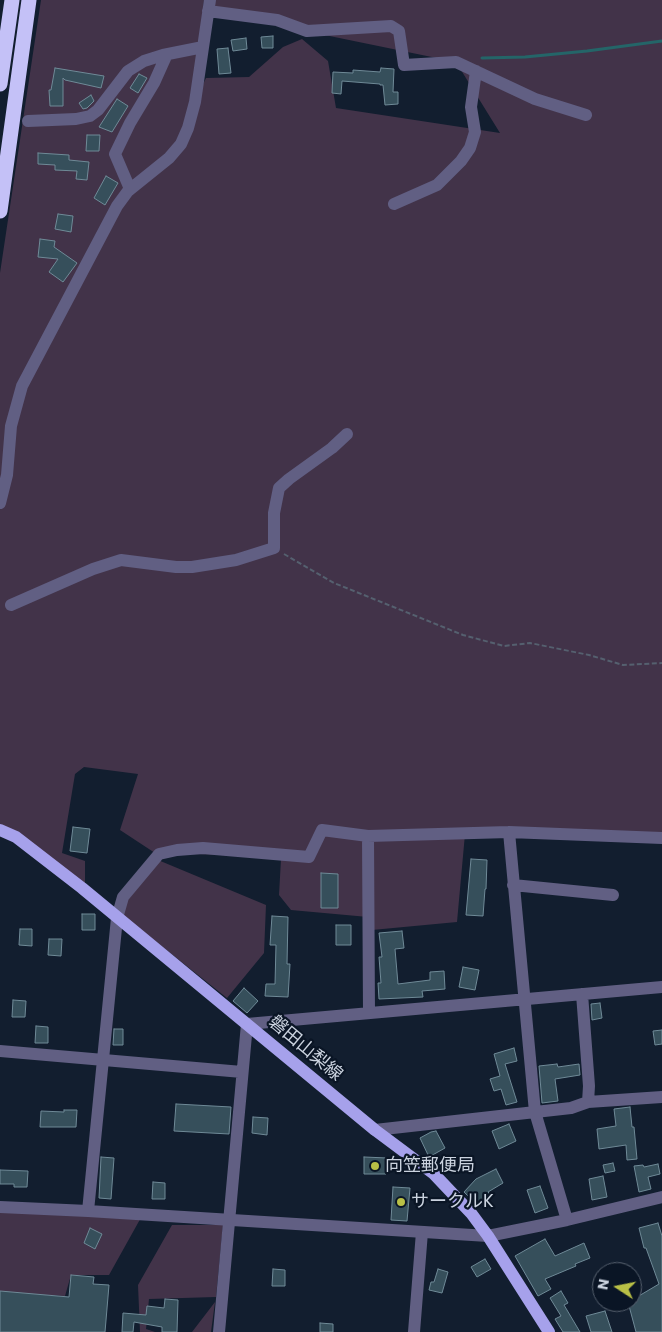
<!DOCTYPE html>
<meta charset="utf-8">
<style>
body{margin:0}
#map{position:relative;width:662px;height:1332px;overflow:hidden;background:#121e2f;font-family:Poppins,sans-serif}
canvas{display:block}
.north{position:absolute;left:592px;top:1262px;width:50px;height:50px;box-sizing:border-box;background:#0a1525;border:1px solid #57616f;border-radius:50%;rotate:281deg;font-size:14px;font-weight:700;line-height:20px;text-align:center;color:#cbd3df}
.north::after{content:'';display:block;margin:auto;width:18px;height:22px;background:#b9c046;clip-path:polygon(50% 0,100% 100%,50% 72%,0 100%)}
</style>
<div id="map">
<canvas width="662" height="1332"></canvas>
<div class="north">N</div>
</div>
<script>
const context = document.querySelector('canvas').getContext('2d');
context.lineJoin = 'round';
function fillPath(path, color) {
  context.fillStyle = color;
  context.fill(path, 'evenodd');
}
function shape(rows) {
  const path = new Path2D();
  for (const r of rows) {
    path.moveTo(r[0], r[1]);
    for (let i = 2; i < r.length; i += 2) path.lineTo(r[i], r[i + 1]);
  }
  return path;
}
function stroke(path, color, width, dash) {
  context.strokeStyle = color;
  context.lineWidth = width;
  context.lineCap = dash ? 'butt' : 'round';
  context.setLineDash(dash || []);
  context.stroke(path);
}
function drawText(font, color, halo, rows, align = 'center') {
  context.font = font + ' Poppins,"Noto Sans JP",sans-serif';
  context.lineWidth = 4.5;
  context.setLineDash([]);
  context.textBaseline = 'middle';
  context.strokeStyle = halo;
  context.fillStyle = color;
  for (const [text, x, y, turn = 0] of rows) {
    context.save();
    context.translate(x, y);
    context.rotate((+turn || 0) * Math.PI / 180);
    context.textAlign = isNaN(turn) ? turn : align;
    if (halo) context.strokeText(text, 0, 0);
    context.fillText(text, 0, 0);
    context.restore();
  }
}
fillPath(shape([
 [41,0,204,0,196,99,206,78,249,77,283,47,302,39,328,61,336,108,500,133,456,62,208,11,207,0,662,0,662,843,465,834,457,922,372,930,368,917,291,910,279,895,281,859,309,857,155,853,120,830,138,774,84,767,75,774,62,853,85,861,85,886,0,831,0,273],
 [158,860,266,905,264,953,227,998,121,914,125,895],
 [0,1208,143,1214,109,1275,71,1275,65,1296,0,1293],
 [172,1225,223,1225,216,1297,149,1299,146,1329,155,1332,140,1332,138,1285],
 [215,1302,211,1332,192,1332]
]), '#423349');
stroke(shape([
 [482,58,525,57,587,51,662,41]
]), '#246568', 3);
const building = shape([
 [273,36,273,48,262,48,261,37,273,36],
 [246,38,247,49,233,51,231,40,246,38],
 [228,48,231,73,219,74,217,49,228,48],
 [55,68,104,76,101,88,65,80,63,78,63,106,50,106,49,90,51,90,55,68],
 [381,68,394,69,393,92,398,92,398,104,385,105,383,85,380,85,380,84,342,81,341,94,332,93,333,72,353,73,353,70,380,72,381,68],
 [139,74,147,78,138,93,130,88,139,74],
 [91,95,94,101,87,108,83,109,79,103,91,95],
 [117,99,128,106,112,132,99,127,117,99],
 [87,135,100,135,99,151,86,151,87,135],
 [38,153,69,155,69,160,89,162,87,180,76,179,77,171,55,170,55,165,38,164,38,153],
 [106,176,118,183,105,205,94,198,106,176],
 [58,214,73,216,71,232,55,229,58,214],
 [40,239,55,241,54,247,77,263,63,282,49,272,58,259,38,257,40,239],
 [73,827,90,829,87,853,70,851,73,827],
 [471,859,487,860,486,889,485,889,483,916,466,915,471,859],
 [321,873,338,874,338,908,321,908,321,873],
 [82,914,95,914,95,930,82,930,82,914],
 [272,916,288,917,287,964,290,964,288,997,265,996,266,984,275,984,276,945,270,945,272,916],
 [336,925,351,925,351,945,336,945,336,925],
 [20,929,32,929,32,946,19,945,20,929],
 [402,931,404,948,395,949,398,984,430,980,430,972,444,971,445,989,422,991,423,997,379,999,378,983,381,983,379,957,382,957,379,933,402,931],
 [49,939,62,939,61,956,48,955,49,939],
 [463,967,479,970,475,990,459,987,463,967],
 [244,988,258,1001,247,1013,233,1001,244,988],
 [13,1000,26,1001,25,1017,12,1017,13,1000],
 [600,1003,602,1018,592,1020,591,1004,600,1003],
 [36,1026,48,1027,48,1043,35,1043,36,1026],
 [114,1029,123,1029,123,1045,113,1045,114,1029],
 [662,1030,662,1044,655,1045,653,1031,662,1030],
 [514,1048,517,1061,505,1064,517,1102,506,1105,501,1089,494,1091,490,1079,500,1076,494,1054,514,1048],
 [557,1064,558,1067,579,1064,580,1075,555,1079,558,1101,542,1103,539,1066,557,1064],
 [176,1104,231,1107,229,1134,174,1131,176,1104],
 [630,1107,632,1127,634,1127,637,1159,627,1160,626,1145,599,1149,597,1129,616,1126,614,1109,630,1107],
 [64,1110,77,1110,76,1127,40,1127,41,1111,64,1112,64,1110],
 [253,1117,268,1118,267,1135,252,1133,253,1117],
 [509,1124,516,1141,499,1149,492,1131,509,1124],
 [436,1131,445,1148,429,1157,420,1138,431,1132,436,1131],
 [101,1157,114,1158,111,1199,99,1198,101,1157],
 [364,1157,387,1158,386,1174,364,1174,364,1157],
 [613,1163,615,1171,605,1173,603,1165,613,1163],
 [658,1164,660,1174,648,1177,651,1189,639,1192,634,1166,643,1165,644,1167,658,1164],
 [496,1169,503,1183,488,1192,491,1195,479,1207,464,1192,476,1179,496,1169],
 [0,1170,28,1171,27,1187,14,1187,14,1184,0,1184,0,1170],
 [603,1176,607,1197,592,1200,589,1179,603,1176],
 [153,1182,165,1183,165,1199,152,1199,153,1182],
 [540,1186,548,1208,535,1213,527,1190,540,1186],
 [393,1187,410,1188,407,1221,391,1220,393,1187],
 [658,1223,662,1236,662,1332,636,1332,628,1302,632,1302,632,1300,659,1284,646,1248,644,1248,639,1228,658,1223],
 [90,1228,102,1234,95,1249,84,1243,90,1228],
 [545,1239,555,1256,584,1243,590,1258,575,1264,576,1266,545,1279,551,1289,538,1296,515,1256,545,1239],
 [485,1259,491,1269,477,1277,471,1267,485,1259],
 [273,1269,285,1270,285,1286,272,1286,273,1269],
 [438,1269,448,1272,442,1293,429,1290,431,1282,434,1282,438,1269],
 [71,1275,94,1277,93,1284,109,1285,105,1332,0,1332,0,1291,69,1297,71,1275],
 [561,1291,568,1303,564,1305,580,1332,563,1332,555,1319,561,1316,550,1298,561,1291],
 [165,1299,178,1300,177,1332,162,1332,162,1327,134,1322,133,1332,122,1332,123,1313,146,1315,147,1306,164,1308,165,1299],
 [605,1311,612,1332,591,1332,586,1316,605,1311],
 [320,1323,333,1324,333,1332,320,1332,320,1323]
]);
fillPath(building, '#364f5b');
stroke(building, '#6f8a97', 1);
stroke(shape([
 [284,554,334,583,463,635,504,646,530,643,589,655,623,665,662,663]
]), '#55606f', 2, [5, 2.5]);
stroke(shape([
 [208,11,277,20,307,31,391,26,399,31,404,65,456,62,535,99,586,115],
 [28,121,76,119,90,116,98,110,128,71,144,61,163,55,203,47],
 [130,189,115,154,130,123,154,83,167,54],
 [394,204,437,185,461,161,470,148,475,132,471,107,476,71],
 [0,503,7,475,11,426,22,386,117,206,128,191,169,158,181,144,188,128,195,102,210,0],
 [11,605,93,569,121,560,176,567,192,567,236,560,274,548,274,513,279,488,289,479,332,448,347,434],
 [509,832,535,1112,567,1220],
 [368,836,369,1013],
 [513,885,613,895],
 [582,994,589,1086,588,1102],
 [0,1051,242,1072],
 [375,1130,571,1108,588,1102,662,1097],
 [0,1207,88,1211,488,1236,567,1220,662,1197],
 [88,1211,117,918,123,897,159,854,177,850,203,848,309,857,322,830,368,836,509,832,662,838],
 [219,1332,247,1024,662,987],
 [414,1332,422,1232]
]), '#615f83', 12);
stroke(shape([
 [0,830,16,837,82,888,375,1130,434,1174,471,1213,488,1236,549,1332]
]), '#a6a1eb', 12);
stroke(shape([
 [0,84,12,0],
 [0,211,29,0]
]), '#c4c1f7', 15);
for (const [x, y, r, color] of [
 [375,1166,5,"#b9c046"],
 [401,1202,5,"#b9c046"]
]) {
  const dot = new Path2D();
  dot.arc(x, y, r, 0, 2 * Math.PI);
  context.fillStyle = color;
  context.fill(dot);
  stroke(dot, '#0a1525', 2);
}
drawText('18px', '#cbd3df', '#0a1525', [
 ["磐田山梨線",305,1049,40]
]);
drawText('18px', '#cbd3df', '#0a1525', [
 ["向笠郵便局",385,1166],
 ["サークルK",411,1202]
], 'left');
</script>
